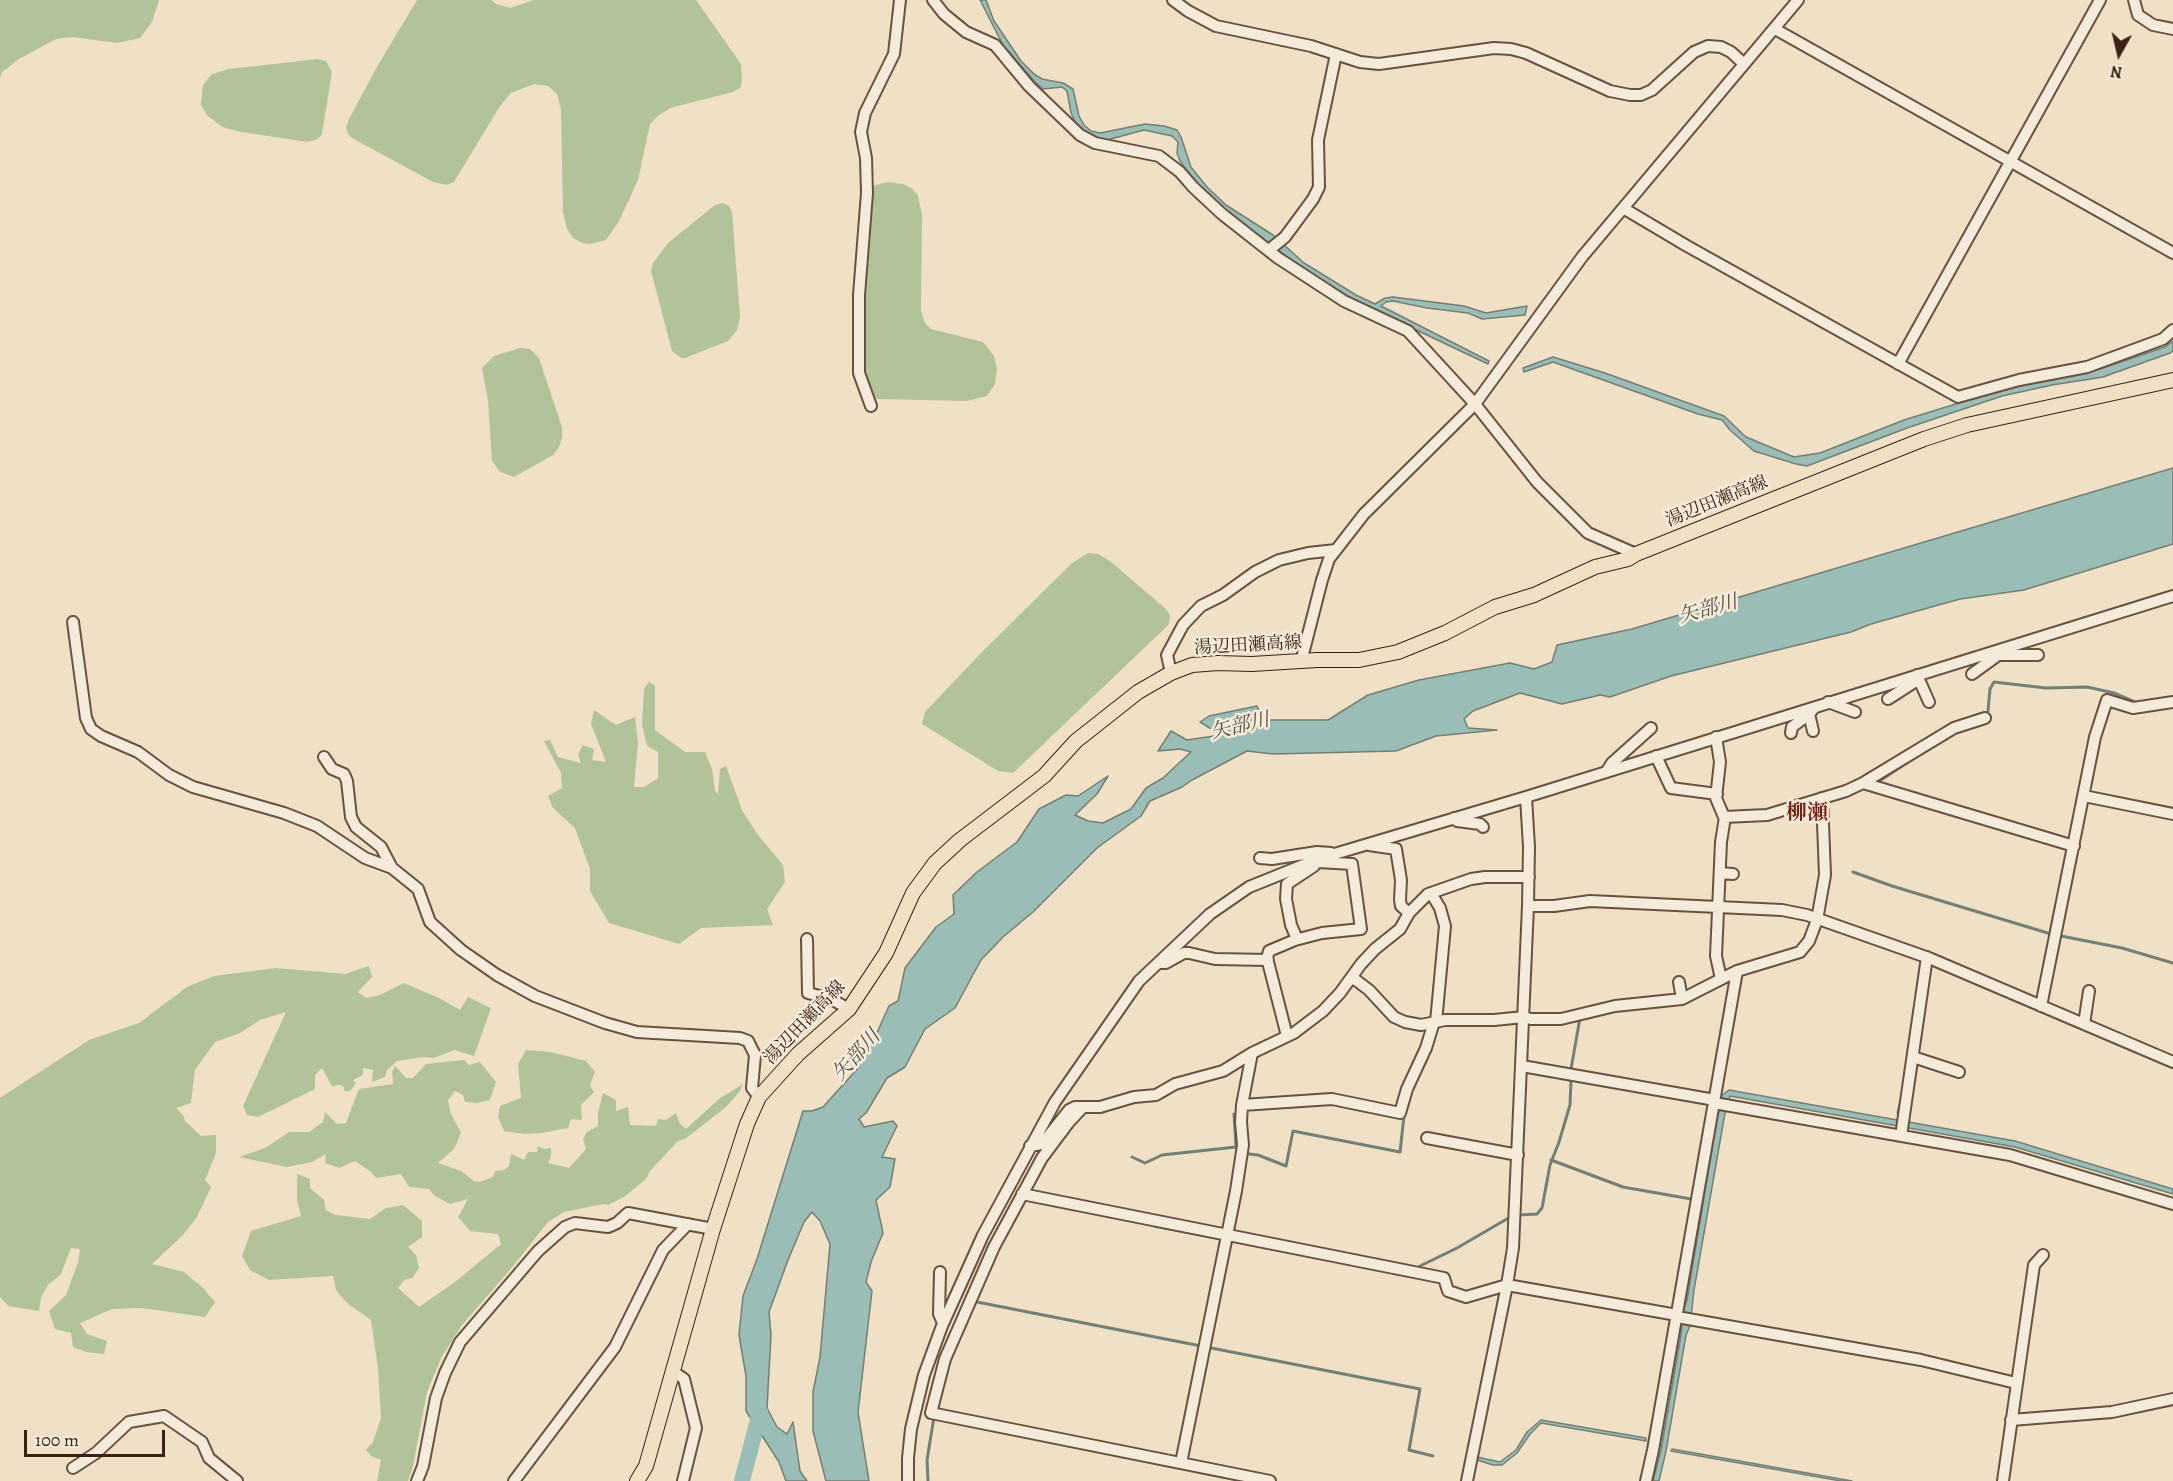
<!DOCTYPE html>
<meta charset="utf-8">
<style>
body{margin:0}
#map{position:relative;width:2173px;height:1481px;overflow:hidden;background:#efe0c6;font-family:Alegreya,serif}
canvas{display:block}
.north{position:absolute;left:2089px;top:24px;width:60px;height:60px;-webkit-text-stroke:4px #f5ebda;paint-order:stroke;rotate:188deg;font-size:16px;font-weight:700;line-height:24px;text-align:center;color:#3b2214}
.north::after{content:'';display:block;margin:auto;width:21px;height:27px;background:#3b2214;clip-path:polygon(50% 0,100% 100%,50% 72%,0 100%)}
.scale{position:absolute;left:24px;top:1430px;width:141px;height:27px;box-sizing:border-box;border:3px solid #3b2214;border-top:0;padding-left:8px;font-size:18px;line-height:21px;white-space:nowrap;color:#3b2214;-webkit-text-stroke:4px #f5ebda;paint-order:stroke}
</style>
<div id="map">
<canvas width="2173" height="1481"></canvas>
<div class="north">N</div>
<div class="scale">100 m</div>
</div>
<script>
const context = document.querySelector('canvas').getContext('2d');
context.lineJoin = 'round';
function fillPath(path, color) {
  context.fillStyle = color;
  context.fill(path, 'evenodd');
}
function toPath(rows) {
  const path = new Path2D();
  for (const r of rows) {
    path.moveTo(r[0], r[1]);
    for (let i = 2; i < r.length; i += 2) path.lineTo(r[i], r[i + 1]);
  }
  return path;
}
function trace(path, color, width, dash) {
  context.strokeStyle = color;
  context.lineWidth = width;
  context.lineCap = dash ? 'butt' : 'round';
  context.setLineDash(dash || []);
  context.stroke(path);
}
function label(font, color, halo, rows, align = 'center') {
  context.font = font + ' Alegreya,"Noto Serif JP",serif';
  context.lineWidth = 5;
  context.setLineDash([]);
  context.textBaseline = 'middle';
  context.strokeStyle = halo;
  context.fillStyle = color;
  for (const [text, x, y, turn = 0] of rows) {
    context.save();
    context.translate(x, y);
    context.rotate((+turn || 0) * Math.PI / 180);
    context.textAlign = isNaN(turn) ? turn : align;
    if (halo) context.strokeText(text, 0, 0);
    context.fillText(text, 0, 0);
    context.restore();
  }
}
const green = toPath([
 [0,0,159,0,152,22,140,38,117,43,73,37,56,39,19,59,2,72,0,78],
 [417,0,491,0,496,4,510,8,534,0,696,0,741,64,742,82,740,88,733,92,670,108,658,116,650,124,638,180,619,221,606,240,590,244,583,243,573,238,567,229,563,212,561,110,557,94,548,86,534,84,511,93,500,106,454,182,447,185,433,182,352,138,348,134,346,127,349,119,378,65],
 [318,59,326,61,332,72,322,134,318,139,308,142,241,132,222,127,207,115,201,105,203,85,212,74,229,69],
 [888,182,903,184,911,188,918,195,922,215,921,311,925,323,931,329,983,342,994,356,997,369,995,384,987,396,967,401,877,399,869,395,857,384,869,190,876,185],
 [723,203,729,206,732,212,740,317,737,330,728,341,685,358,681,358,672,351,651,271,653,263,668,243,715,205],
 [520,348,530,349,539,358,562,427,562,438,559,447,553,455,514,477,500,472,492,461,488,400,482,368,494,356],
 [1088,553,1098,554,1110,561,1167,610,1170,616,1169,624,1160,633,1013,773,998,771,922,724,925,712,981,653,1072,563],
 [649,682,655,686,655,730,685,752,705,752,712,769,715,791,718,794,720,769,726,766,742,810,758,835,783,865,785,882,767,909,773,925,701,928,679,944,609,923,590,891,590,869,575,828,553,808,548,796,562,788,561,773,544,741,550,740,558,757,581,763,578,754,583,745,594,749,592,760,606,762,591,724,594,710,616,725,635,717,638,743,634,787,644,787,658,778,658,752,647,746,642,724,644,689],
 [369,966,372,977,358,992,366,998,380,995,404,983,439,998,460,1010,468,997,491,1008,474,1056,455,1050,433,1058,423,1057,397,1061,387,1070,385,1077,372,1082,373,1070,363,1068,363,1075,353,1080,356,1083,350,1091,344,1091,344,1087,340,1085,332,1086,322,1068,315,1075,315,1089,258,1117,247,1115,243,1106,286,1012,260,1020,240,1033,215,1042,195,1070,191,1103,176,1108,183,1115,185,1121,201,1136,216,1135,216,1153,205,1180,211,1187,197,1217,183,1235,152,1264,184,1272,202,1287,215,1302,205,1317,142,1308,112,1309,80,1323,87,1334,107,1341,104,1354,86,1352,73,1347,71,1333,55,1329,49,1311,66,1295,78,1262,80,1249,71,1248,61,1274,48,1285,41,1297,39,1311,8,1306,0,1297,0,1098,89,1040,139,1023,187,987,214,976,276,968,345,974],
 [526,1050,550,1052,586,1061,595,1072,590,1085,594,1092,581,1105,582,1120,571,1119,568,1128,542,1133,525,1134,504,1131,498,1117,500,1106,521,1098,518,1064],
 [464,1060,469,1065,480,1062,496,1082,490,1100,477,1103,465,1102,463,1095,455,1091,448,1100,451,1114,461,1133,454,1149,438,1163,461,1171,474,1181,480,1182,493,1177,495,1171,504,1170,509,1166,511,1154,524,1160,528,1152,537,1152,538,1146,544,1149,551,1148,551,1156,548,1163,569,1168,586,1149,583,1139,587,1132,598,1126,598,1113,603,1093,616,1100,616,1111,628,1107,630,1125,656,1126,658,1119,666,1120,676,1113,680,1124,686,1129,719,1099,743,1084,740,1091,726,1107,685,1139,678,1141,650,1171,646,1179,624,1197,608,1205,603,1204,564,1212,548,1222,510,1270,462,1325,441,1358,427,1392,413,1466,408,1481,377,1481,381,1460,371,1456,366,1450,373,1442,381,1418,378,1368,371,1320,347,1303,336,1290,333,1276,269,1280,250,1270,242,1256,251,1231,301,1216,297,1200,297,1174,310,1179,310,1188,324,1200,326,1210,335,1215,370,1219,386,1208,403,1205,422,1221,422,1237,408,1247,416,1255,419,1268,412,1278,404,1280,398,1288,419,1307,455,1282,501,1244,498,1234,470,1231,458,1217,468,1199,450,1204,435,1196,429,1189,409,1187,401,1174,376,1178,371,1172,355,1161,339,1168,325,1163,326,1154,312,1162,287,1167,239,1157,265,1148,289,1132,309,1132,323,1122,325,1112,337,1124,346,1123,359,1089,393,1084,392,1072,395,1066,406,1078,413,1078,426,1064]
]);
const water = toPath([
 [980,0,986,0,994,21,1021,61,1034,74,1042,79,1063,83,1073,89,1079,116,1084,125,1091,131,1100,133,1145,124,1164,126,1177,130,1181,137,1191,167,1207,187,1226,205,1273,235,1304,263,1356,295,1375,304,1385,298,1393,297,1464,306,1486,313,1527,306,1525,315,1482,319,1468,313,1427,308,1393,301,1386,302,1381,306,1489,361,1488,364,1351,299,1303,269,1223,208,1195,181,1180,161,1177,153,1178,142,1172,136,1144,130,1107,140,1098,139,1090,137,1077,126,1071,113,1067,91,1062,87,1043,89,1035,82,1003,45,980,0],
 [2173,341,2173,351,2170,353,2103,377,2052,385,2002,396,1907,428,1807,466,1796,464,1754,451,1730,430,1722,420,1698,414,1553,362,1524,372,1523,368,1553,357,1605,373,1724,416,1746,437,1794,457,1820,453,1904,420,2001,390,2100,369,2165,347,2173,341],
 [2173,468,2173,544,2024,590,1960,599,1871,624,1851,632,1671,676,1610,697,1600,695,1562,704,1520,693,1473,711,1464,719,1468,728,1497,730,1436,736,1396,751,1273,754,1247,751,1192,780,1182,787,1150,801,1141,816,1097,848,1033,912,1003,937,981,960,955,1008,925,1029,905,1067,887,1078,866,1113,859,1119,864,1127,893,1121,897,1126,882,1157,895,1159,890,1187,876,1200,883,1233,871,1262,866,1282,872,1291,858,1412,869,1481,826,1481,813,1431,813,1392,820,1357,830,1244,820,1221,812,1212,804,1222,788,1260,769,1312,771,1335,767,1408,777,1427,787,1434,793,1422,800,1471,807,1481,786,1481,779,1462,746,1411,746,1376,739,1335,743,1296,757,1259,803,1111,812,1111,823,1107,859,1067,859,1054,870,1048,889,1006,898,1001,905,968,936,927,954,914,953,895,977,872,1017,842,1039,809,1066,795,1078,796,1108,776,1097,794,1075,815,1088,821,1103,823,1131,809,1146,788,1163,778,1191,752,1180,749,1158,751,1171,731,1187,740,1221,735,1200,722,1209,716,1257,706,1263,720,1328,720,1368,695,1419,680,1510,663,1534,669,1552,662,1557,645,1632,629,2173,468],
 [1729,1090,2015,1141,2173,1189,2173,1194,2015,1147,1730,1096,1725,1113,1694,1290,1690,1326,1686,1335,1666,1451,1659,1481,1653,1481,1661,1450,1681,1335,1683,1311,1687,1300,1720,1101,1722,1095,1729,1090],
 [1541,1420,1646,1438,1646,1441,1541,1423,1530,1434,1517,1453,1502,1465,1493,1465,1477,1460,1477,1457,1500,1462,1516,1450,1527,1432,1541,1420],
 [1672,1449,1852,1481,1841,1481,1671,1451,1672,1449]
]);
const stream = toPath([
 [1986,716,1988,711,1990,689,1994,682,2046,688,2087,687,2114,693,2137,703],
 [1881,780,1917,756],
 [1853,872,1892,886,2051,934,2122,948,2173,963],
 [1571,1069,1580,1018],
 [1898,1113,1900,1104],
 [1249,1154,1258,1155,1286,1166,1293,1131,1400,1152,1404,1116],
 [1132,1157,1145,1163,1162,1155,1236,1147,1234,1114],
 [1551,1160,1623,1187,1691,1199],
 [1518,1215,1537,1214,1542,1208,1550,1165,1559,1142,1570,1105,1571,1080,1573,1080],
 [1154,1226,1324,1259],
 [1418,1269,1418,1267,1457,1248,1512,1216],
 [977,1302,1420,1389,1409,1450,1433,1456],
 [928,1481,927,1460,934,1417]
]);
const river = toPath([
 [742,1481,760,1412]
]);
const minor = toPath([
 [933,0,944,14,966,32,995,45,1029,86,1080,135,1095,143,1159,156,1180,172,1193,187,1222,214,1278,258,1344,301,1408,331,1475,404,1537,482,1588,533,1636,554],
 [1173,0,1188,11,1216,26,1311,46,1360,62,1379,64,1494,48,1511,49,1526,53,1610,91,1630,95,1641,95,1652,90,1694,52,1708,46,1721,47,1731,52,1744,64],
 [2134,0,2138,15,2153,25,2173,29],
 [1775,29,2173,253],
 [1623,208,1687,246,1958,397,2019,380,2087,367,2163,339,2173,330],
 [1269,250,1285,237,1313,199,1319,187,1318,140,1336,54],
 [1898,364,2100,0],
 [871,406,859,373,859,295,867,193,866,158,861,132,865,113,894,54,900,0],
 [73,622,86,718,91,729,101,736,138,752,169,775,193,787,284,813,317,826,365,858,392,868,418,889,430,922,461,950,497,975,535,996,605,1023,637,1032,740,1038,748,1041,755,1055,752,1088,759,1097],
 [1994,655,2038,655],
 [1301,662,1322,580,1329,559,1364,514,1475,404,1582,257,1798,0],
 [1171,673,1167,655,1183,625,1201,606,1223,595,1255,572,1279,560,1308,553,1336,550],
 [1972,674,2001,653],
 [1917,675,1929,702],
 [1888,699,1919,679],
 [1828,702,1855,712],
 [1809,714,1813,731],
 [1791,733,1792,727,1809,714,1814,708],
 [1716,737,1720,762,1716,798,1724,817,1767,815,1846,791,1863,783,1954,728,1985,718],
 [1656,756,1671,788,1717,794],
 [324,757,332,769,344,774,347,781,351,817,356,827,381,847,392,868],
 [1607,771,1612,763,1651,728],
 [1863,783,2074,846],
 [2084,796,2173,814],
 [1454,818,1457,821,1480,824,1483,827],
 [1369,845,1396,849,1401,880,1400,900,1401,906,1409,913],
 [1260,858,1272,859,1317,852,1331,853],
 [1720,873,1733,874],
 [1431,893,1440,908,1445,926,1436,1022],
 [1528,906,1554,906,1590,901,1782,910,1807,915,1929,958,2173,1062],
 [807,939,808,993,831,999,849,1009],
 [1297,939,1291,925,1286,899,1287,884,1314,866],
 [1161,963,1166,963,1184,953,1189,953,1215,959,1268,960],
 [1353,978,1369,990,1394,1017,1405,1022,1421,1025,1445,1020,1494,1020,1524,1017,1531,1019,1561,1019,1615,1006,1682,999,1737,971,1800,952,1809,941,1817,920,1825,875,1822,798],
 [1721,979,1716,956,1721,842,1725,817],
 [1679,982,1682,999],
 [2041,1006,2095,737,2107,700,2133,708,2173,702],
 [2084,1024,2089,991],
 [1287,1036,1267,958,1269,951,1295,940,1322,933,1361,929,1352,864,1319,862],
 [1913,1057,1959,1072],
 [1522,1066,1715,1100],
 [1714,1103,2010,1155,2173,1204],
 [1242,1105,1332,1099,1400,1113,1407,1089,1426,1048,1434,1022],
 [1083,1107,1069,1122,1042,1158,994,1247,945,1359,931,1413,1270,1481],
 [1901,1136,1927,957],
 [1427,1138,1518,1155],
 [1030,1146,1042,1144,1069,1110,1075,1107,1100,1107,1134,1097,1156,1095,1175,1084,1223,1071,1252,1053,1294,1033,1323,1011,1340,993,1361,964,1375,949,1400,929,1409,913,1428,894,1471,879,1485,877,1529,877],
 [1022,1194,1444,1278,1448,1291,1466,1297,1507,1285,1677,1315],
 [940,1272,939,1314,943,1323],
 [1677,1317,1921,1360,2016,1383],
 [674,1372,684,1379,696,1428,683,1481],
 [2011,1420,2112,1412,2173,1399],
 [1181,1463,1236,1191,1243,1145,1241,1122,1242,1105,1252,1053],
 [73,1468,96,1453,129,1422,164,1416,202,1442,209,1458,237,1481],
 [417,1481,423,1466,436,1398,445,1373,460,1342,538,1251,565,1227,575,1223,608,1227,617,1223,628,1213,713,1229],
 [514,1481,615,1347,663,1250,688,1224],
 [908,1481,908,1458,911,1429,924,1375,942,1326,983,1235,1055,1102,1139,981,1210,914,1249,887,1321,858,1526,797,2173,596],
 [1467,1481,1507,1285,1513,1248,1528,906,1529,847,1526,797],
 [1646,1481,1653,1450,1737,971],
 [2003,1481,2034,1265,2043,1255]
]);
const major = toPath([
 [637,1481,646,1466,713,1229,747,1124,759,1097,798,1054,849,1009,886,953,913,893,935,863,960,840,1044,776,1076,741,1138,692,1171,673,1192,665,1218,663,1252,664,1317,660,1359,660,1398,652,1445,633,1495,607,1534,595,1595,567,1628,559,1636,554,1924,439,1967,425,2173,380]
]);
const streetNames = [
 ["湯辺田瀬高線",1717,502,-22],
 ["湯辺田瀬高線",1248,646,-3],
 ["湯辺田瀬高線",805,1023,-46]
];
const waterNames = [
 ["矢部川",1708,610,-15],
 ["矢部川",1240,727,-13],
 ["矢部川",857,1056,-48]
];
const quarterNames = [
 ["柳瀬",1807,814]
];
fillPath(green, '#b2c39a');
fillPath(water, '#9abdb5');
trace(water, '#747f75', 1.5);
trace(stream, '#747f75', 3);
trace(river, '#9abdb5', 16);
trace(minor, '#685240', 14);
trace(major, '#3b2214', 16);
trace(minor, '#f5ebda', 10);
trace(major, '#efe0c6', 14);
label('18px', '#3b2214', '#f5ebda', streetNames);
label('italic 20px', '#585044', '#f5ebda', waterNames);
label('bold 21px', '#7a1f14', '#f5ebda', quarterNames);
</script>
